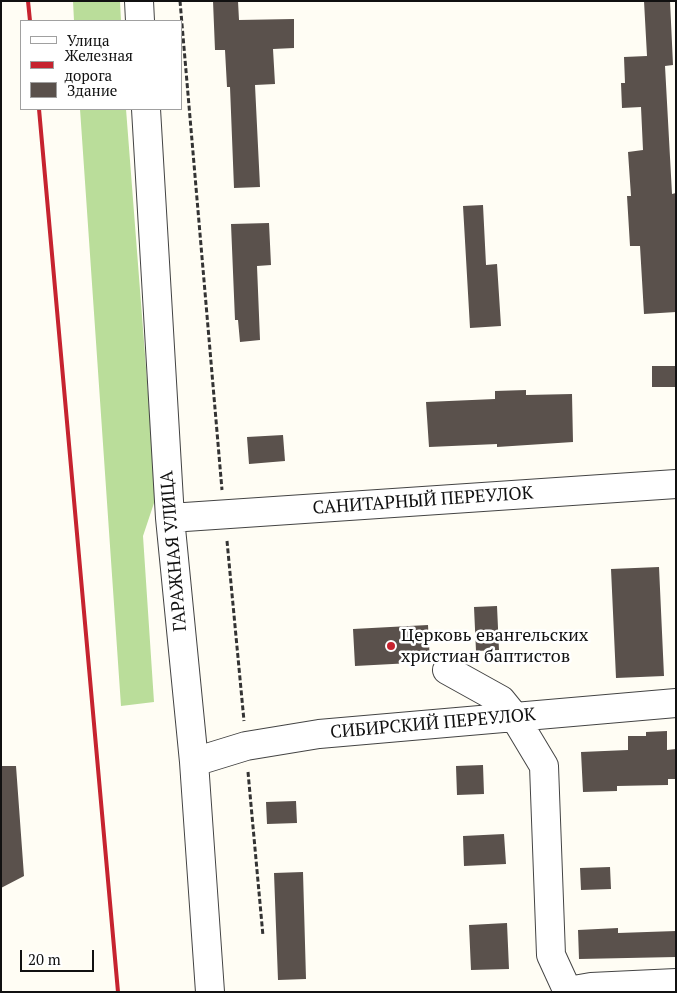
<!DOCTYPE html>
<meta charset="utf-8">
<style>
body{margin:0}
#map{position:relative;width:677px;height:993px;overflow:hidden;background:#fffdf4;font-family:"PT Serif",serif}
canvas{display:block}
.frame{position:absolute;inset:0;border:2px solid #111;pointer-events:none}
.legend{position:absolute;left:20px;top:20px;width:162px;height:90px;box-sizing:border-box;background:#fff;border:1px solid #a0a0a0;margin:0;padding:6px 9px;list-style:none;font-size:15px;color:#111}
.legend li{display:flex;align-items:center;gap:10px;height:25px}
.legend b{width:25px;border:1px solid #a0a0a0}
.scale{position:absolute;left:20px;top:950px;width:74px;height:22px;box-sizing:border-box;border:2px solid #111;border-top:0;padding-left:6px;font-size:15px;line-height:18px;white-space:nowrap;color:#111;-webkit-text-stroke:4px #fff;paint-order:stroke}
</style>
<div id="map">
<canvas width="677" height="993"></canvas>
<div class="frame"></div>
<ul class="legend">
<li><b style="height:6px;background:#fff"></b>Улица</li>
<li><b style="height:6px;background:#c6232f"></b>Железная дорога</li>
<li><b style="height:14px;background:#5a514c"></b>Здание</li>
</ul>
<div class="scale">20 m</div>
</div>
<script>
const context = document.querySelector('canvas').getContext('2d');
context.lineJoin = 'round';
function fillPath(path, color) {
  context.fillStyle = color;
  context.fill(path, 'evenodd');
}
function toPath(rows) {
  const path = new Path2D();
  for (const r of rows) {
    path.moveTo(r[0], r[1]);
    for (let i = 2; i < r.length; i += 2) path.lineTo(r[i], r[i + 1]);
  }
  return path;
}
function trace(path, color, width, dash) {
  context.strokeStyle = color;
  context.lineWidth = width;
  context.lineCap = dash ? 'butt' : 'round';
  context.setLineDash(dash || []);
  context.stroke(path);
}
function label(font, color, halo, rows, align = 'center') {
  context.font = font + ' "PT Serif",serif';
  context.lineWidth = 5;
  context.setLineDash([]);
  context.textBaseline = 'middle';
  context.strokeStyle = halo;
  context.fillStyle = color;
  for (const [text, x, y, turn = 0] of rows) {
    context.save();
    context.translate(x, y);
    context.rotate((+turn || 0) * Math.PI / 180);
    context.textAlign = isNaN(turn) ? turn : align;
    if (halo) context.strokeText(text, 0, 0);
    context.fillText(text, 0, 0);
    context.restore();
  }
}
const forest = toPath([
 [73,1,120,1,121,21,74,21],
 [80,109,126,109,156,497,143,536,154,702,121,706]
]);
const building = toPath([
 [213,1,238,1,239,20,294,19,294,48,273,49,275,84,255,85,260,187,234,188,230,87,227,87,225,50,215,50],
 [644,1,670,1,673,65,665,66,672,194,676,193,676,312,644,314,640,246,630,246,627,196,631,196,628,152,643,150,641,107,622,108,621,83,625,83,624,57,647,56],
 [483,205,486,265,497,264,501,326,470,328,463,206],
 [269,223,271,265,257,266,260,340,240,342,238,320,235,320,231,224],
 [652,366,676,366,676,387,652,387],
 [526,390,526,395,572,394,573,442,497,447,497,444,429,447,426,402,495,399,495,391],
 [283,435,285,461,249,464,247,437],
 [659,567,664,676,616,678,611,569],
 [497,606,499,650,476,651,474,607],
 [428,625,430,662,355,666,353,629],
 [667,731,667,750,676,749,676,779,668,779,668,785,617,786,617,791,583,792,581,752,628,750,628,736,646,736,646,732],
 [483,765,484,794,457,795,456,766],
 [1,766,16,766,24,876,1,888],
 [296,801,297,823,267,824,266,802],
 [504,834,506,864,464,866,463,836],
 [610,867,611,889,581,890,580,868],
 [303,872,306,979,278,980,274,873],
 [507,923,509,969,471,970,469,925],
 [618,928,618,933,676,931,676,957,579,959,578,930]
]);
const path = toPath([
 [180,1,222,490],
 [227,541,244,721],
 [248,772,263,936]
]);
const minor = toPath([
 [139,1,140,21],
 [146,109,170,518,194,762,210,992],
 [170,518,676,484],
 [447,670,501,700,514,716,544,766,551,955,568,992],
 [194,762,246,746,319,734,676,703],
 [568,991,591,987,676,983]
]);
const rail = toPath([
 [28,1,30,21],
 [39,109,118,992]
]);
const markers = [
 [391,646,5,"#c6232f"]
];
const streetNames = [
 ["САНИТАРНЫЙ ПЕРЕУЛОК",423,501,-4],
 ["ГАРАЖНАЯ УЛИЦА",174,551,-95],
 ["СИБИРСКИЙ ПЕРЕУЛОК",433,724,-5]
];
const poiNames = [
 ["Церковь евангельских",401,636],
 ["христиан баптистов",401,657]
];
fillPath(forest, '#badd9a');
fillPath(building, '#5a514c');
trace(minor, '#444', 30);
trace(path, '#333', 3, [5, 2.5]);
trace(minor, '#fff', 28);
trace(rail, '#c6232f', 4);
for (const [x, y, r, color] of markers) {
  const dot = new Path2D();
  dot.arc(x, y, r, 0, 2 * Math.PI);
  context.fillStyle = color;
  context.fill(dot);
  trace(dot, '#fff', 2);
}
label('18px', '#111', '#fff', streetNames);
label('18px', '#111', '#fff', poiNames, 'left');
</script>
